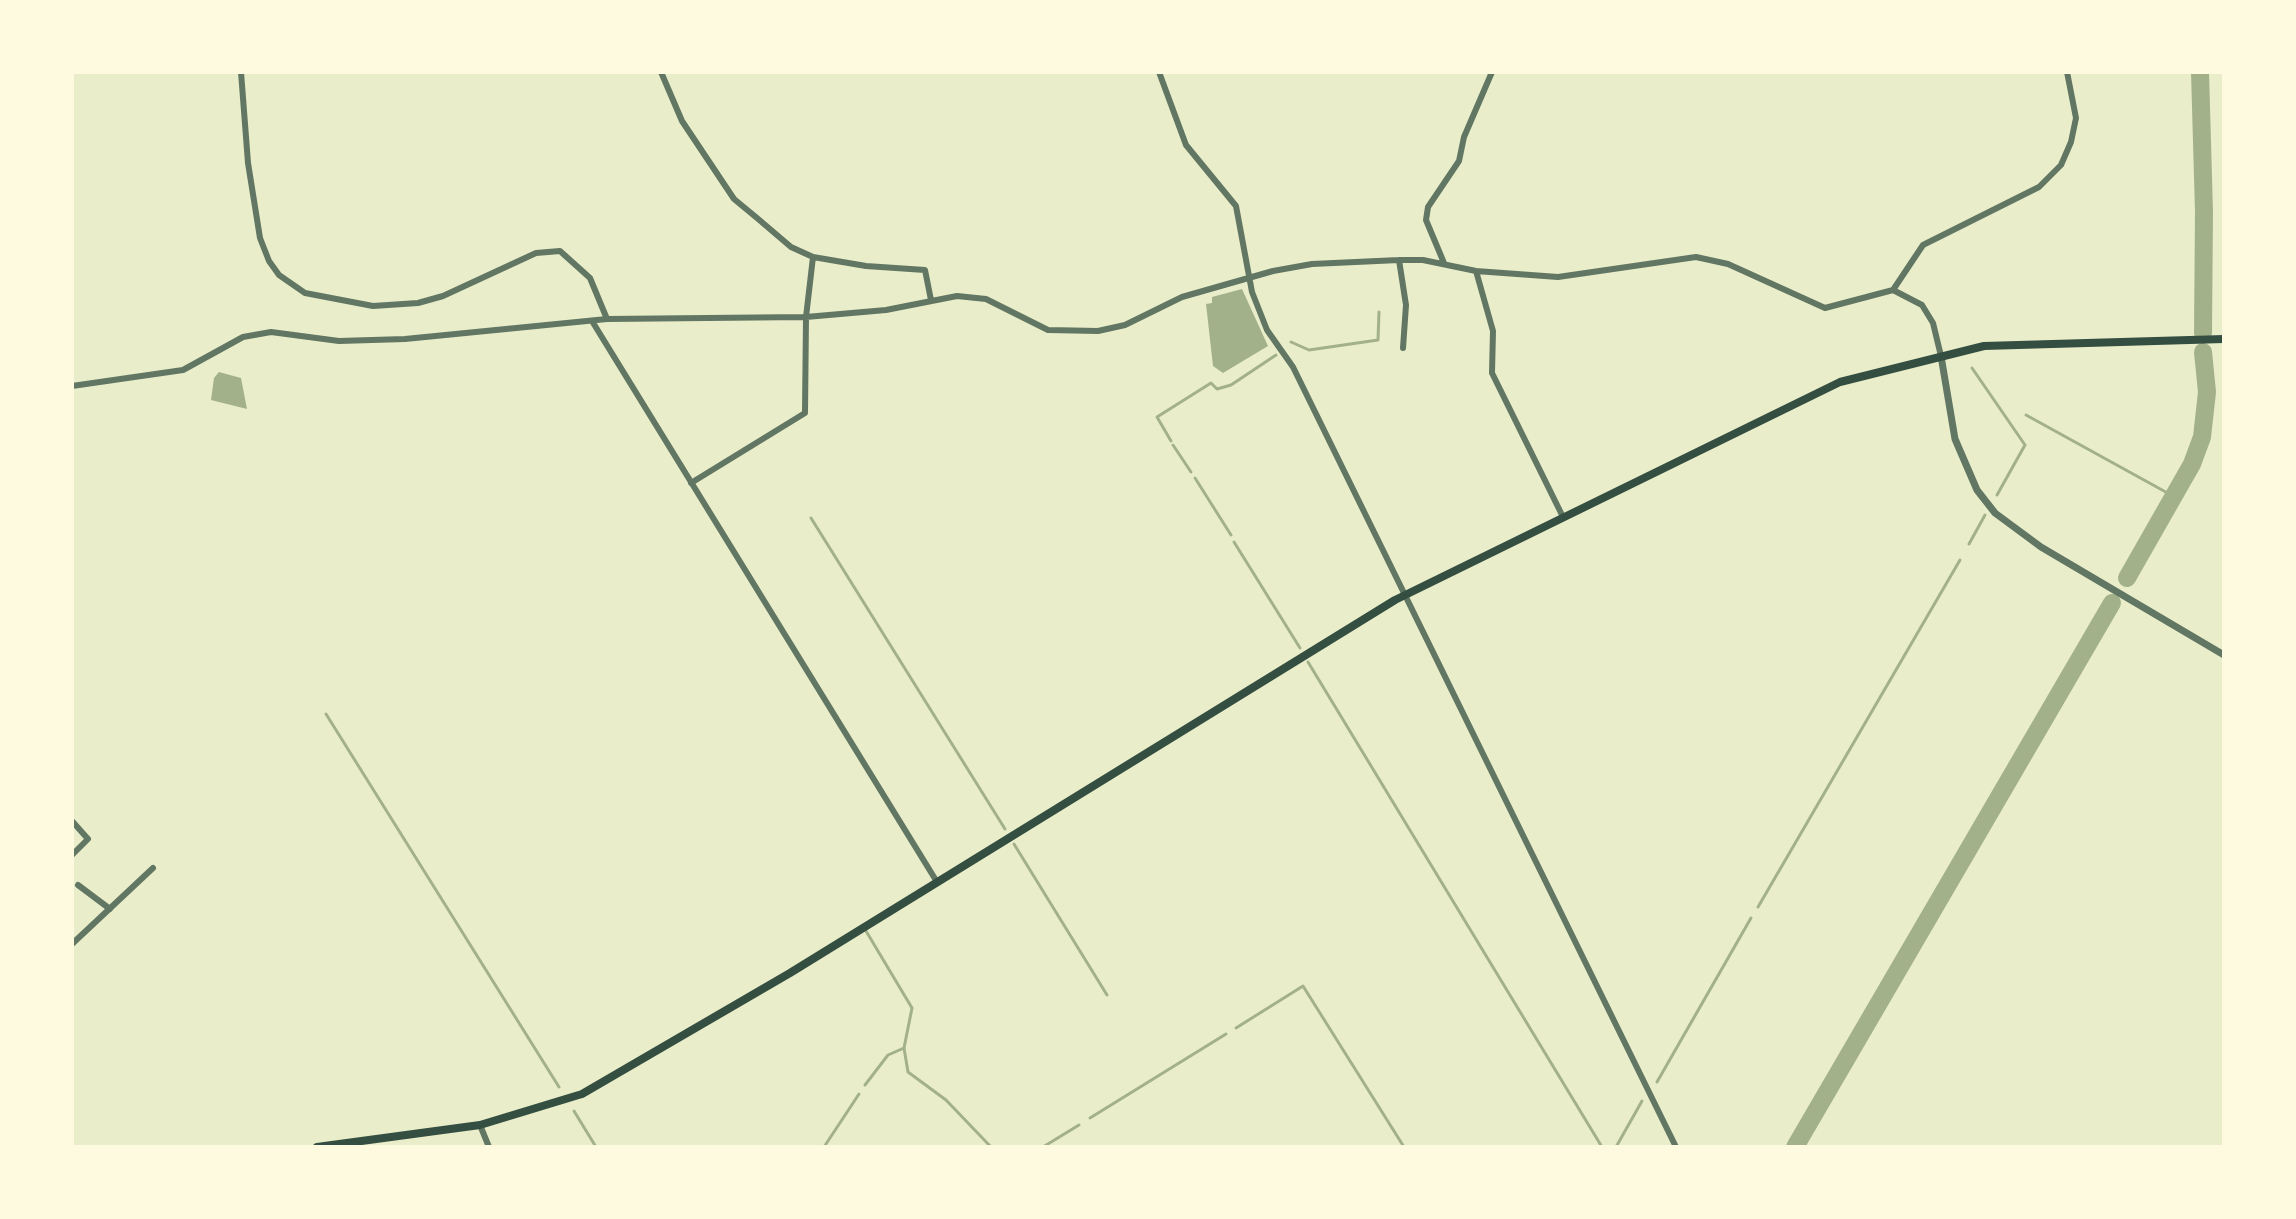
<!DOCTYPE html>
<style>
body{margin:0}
#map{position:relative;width:2296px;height:1219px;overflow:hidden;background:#e9edc9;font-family:Signika,sans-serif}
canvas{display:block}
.frame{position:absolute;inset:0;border:74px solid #fefae0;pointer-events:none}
</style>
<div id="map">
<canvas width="2296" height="1219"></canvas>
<div class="frame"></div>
</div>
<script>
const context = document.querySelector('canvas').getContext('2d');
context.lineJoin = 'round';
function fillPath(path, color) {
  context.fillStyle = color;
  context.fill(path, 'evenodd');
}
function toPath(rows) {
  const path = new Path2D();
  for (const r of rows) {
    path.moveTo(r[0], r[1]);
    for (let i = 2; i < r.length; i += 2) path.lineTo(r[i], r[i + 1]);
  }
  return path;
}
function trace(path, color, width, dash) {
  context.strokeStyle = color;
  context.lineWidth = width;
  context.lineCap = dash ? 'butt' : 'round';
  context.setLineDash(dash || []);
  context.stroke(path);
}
const water = toPath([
 [1242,289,1268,346,1223,373,1213,366,1206,304,1212,303,1212,297],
 [219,372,241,378,247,409,211,400,214,378]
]);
const stream = toPath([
 [1291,342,1309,350,1378,340,1379,312],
 [1972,368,2025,445,1997,495],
 [2026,415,2173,496],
 [1171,441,1157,417,1211,383,1217,389,1231,385,1276,355],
 [1173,445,1191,472],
 [1195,478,1231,535],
 [811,518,1005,829],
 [1234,542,1300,648],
 [1969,544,1985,515],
 [1308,662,1602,1147],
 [326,714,559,1087],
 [1014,844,1107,995],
 [1758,907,1960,560],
 [866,931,912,1008,904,1048],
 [1236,1028,1303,986,1404,1147],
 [1657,1082,1751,918],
 [865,1085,888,1055,904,1048,908,1072,946,1100,991,1147],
 [574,1111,596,1147],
 [1090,1118,1226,1034],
 [824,1147,859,1094],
 [1043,1147,1079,1125],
 [1616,1147,1642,1101]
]);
const river = toPath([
 [2200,72,2204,212,2203,333],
 [2127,578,2192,464,2202,437,2207,392,2203,352],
 [1795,1147,2112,603]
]);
const minor = toPath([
 [241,72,248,163,260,238,269,261,279,275,305,293,373,306,418,303,443,296,536,253,560,251,590,278,607,319],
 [661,72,682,121,734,199,757,218,791,247,813,257,866,266,925,270,931,300],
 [1159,72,1186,145,1236,206,1252,292,1267,330,1293,367,1676,1147],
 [1399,260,1406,305,1403,348],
 [1444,263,1426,220,1428,207,1459,161,1464,137,1492,72],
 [1476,271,1493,331,1492,373,1563,517],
 [1893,290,1923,245,2039,187,2061,165,2071,142,2076,118,2067,72],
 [592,321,937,882],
 [72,386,183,370,243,337,271,332,339,341,405,339,607,319,806,317,886,310,957,296,986,299,1048,330,1098,331,1125,325,1182,297,1273,271,1312,264,1399,260,1423,260,1476,271,1558,277,1696,257,1728,264,1825,308,1893,290,1922,305,1933,323,1941,356],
 [691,483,805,413,806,317,813,257],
 [72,821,88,839,72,855],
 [78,885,110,909],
 [72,944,153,868],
 [480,1125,489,1147]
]);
const tertiary = toPath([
 [1941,356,1955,439,1977,490,1995,513,2041,547,2224,655]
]);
const secondary = toPath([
 [317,1147,480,1125,582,1094,790,973,1395,600,1840,382,1984,346,2224,339]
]);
fillPath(water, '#a3b18a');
trace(stream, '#a3b18a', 3);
trace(river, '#a3b18a', 18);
trace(minor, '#617663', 6);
trace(tertiary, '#617663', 7);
trace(secondary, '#344e41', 8);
</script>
